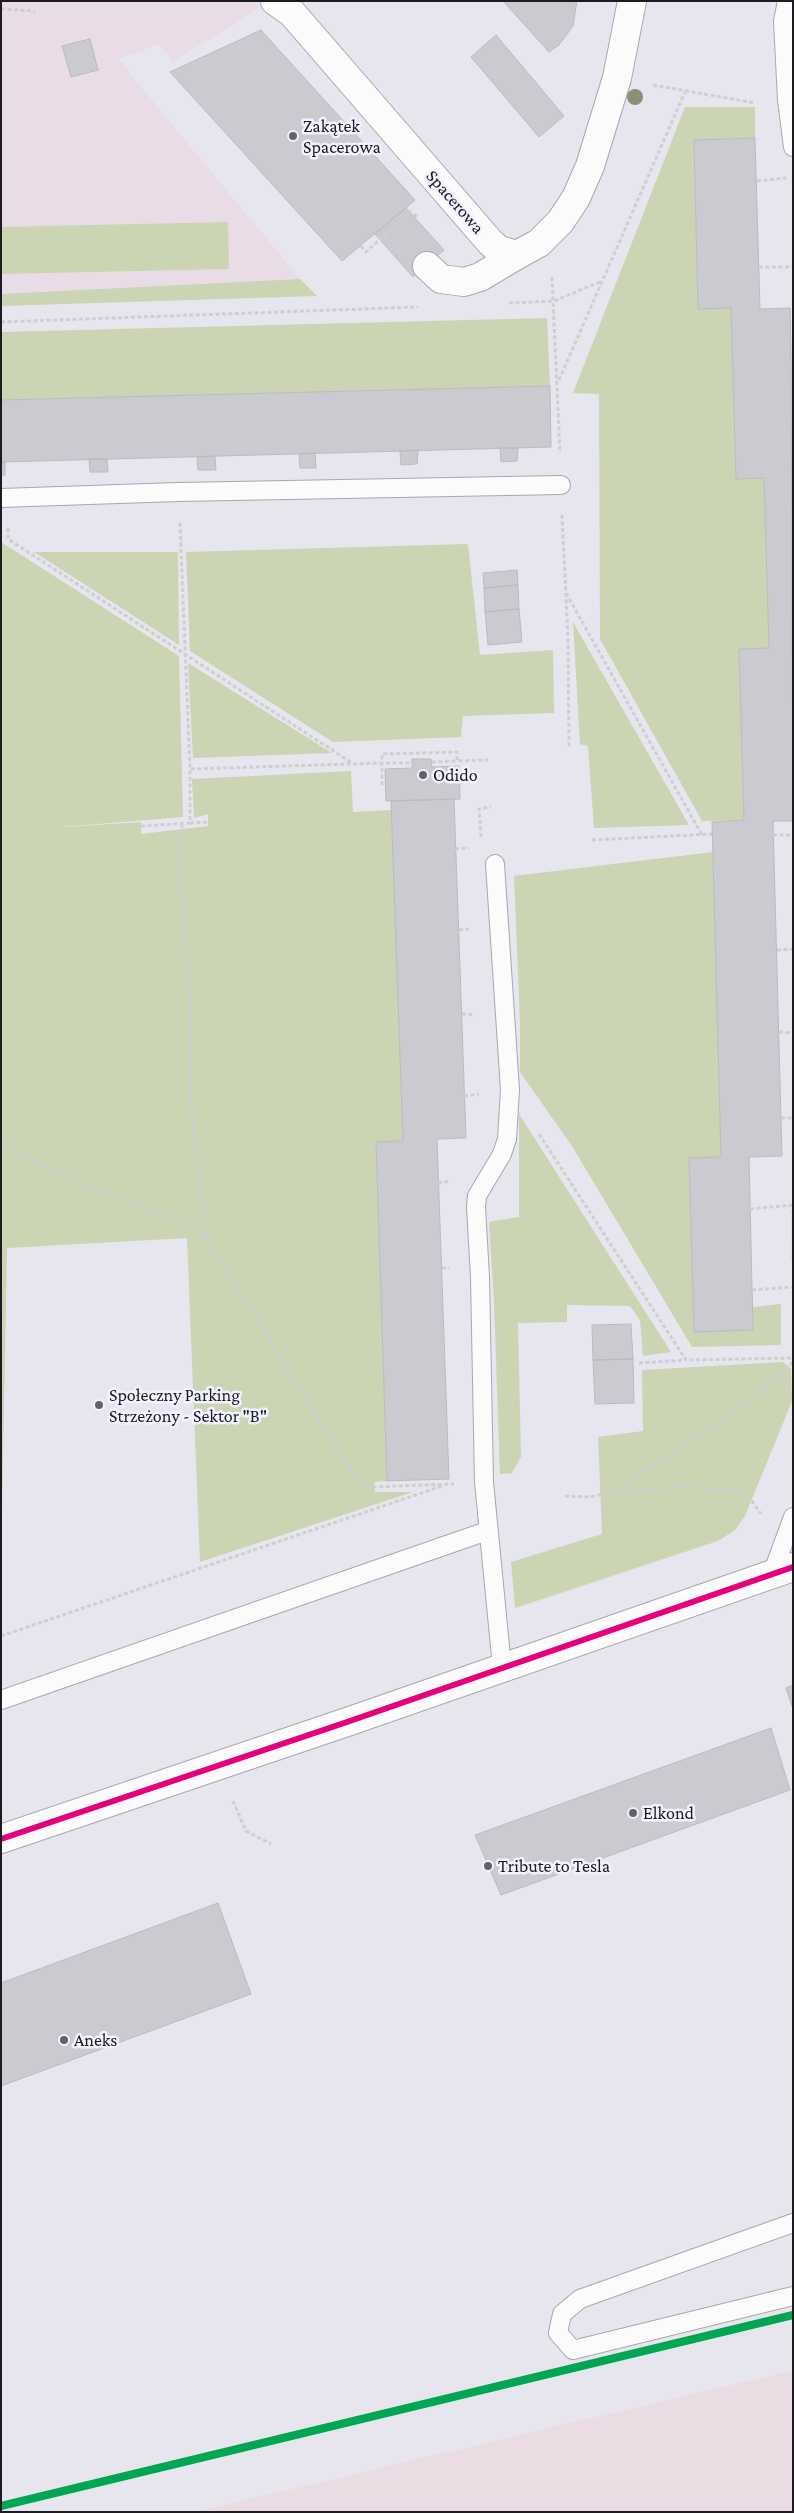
<!DOCTYPE html>
<meta charset="utf-8">
<style>
body{margin:0}
#map{position:relative;width:794px;height:2513px;overflow:hidden;background:#e7e6ee;font-family:"Crimson Pro",serif}
canvas{display:block}
.frame{position:absolute;inset:0;border:2px solid #1b1b20;pointer-events:none}
</style>
<div id="map">
<canvas width="794" height="2513"></canvas>
<div class="frame"></div>
</div>
<script>
const context = document.querySelector('canvas').getContext('2d');
context.lineJoin = 'round';
function fillPath(path, color) {
  context.fillStyle = color;
  context.fill(path, 'evenodd');
}
function toPath(rows) {
  const path = new Path2D();
  for (const r of rows) {
    path.moveTo(r[0], r[1]);
    for (let i = 2; i < r.length; i += 2) path.lineTo(r[i], r[i + 1]);
  }
  return path;
}
function trace(path, color, width, dash) {
  context.strokeStyle = color;
  context.lineWidth = width;
  context.lineCap = dash ? 'butt' : 'round';
  context.setLineDash(dash || []);
  context.stroke(path);
}
function label(font, color, halo, rows, align = 'center') {
  context.font = font + ' "Crimson Pro",serif';
  context.lineWidth = 5;
  context.setLineDash([]);
  context.textBaseline = 'middle';
  context.strokeStyle = halo;
  context.fillStyle = color;
  for (const [text, x, y, turn = 0] of rows) {
    context.save();
    context.translate(x, y);
    context.rotate((+turn || 0) * Math.PI / 180);
    context.textAlign = isNaN(turn) ? turn : align;
    if (halo) context.strokeText(text, 0, 0);
    context.fillText(text, 0, 0);
    context.restore();
  }
}
const industrial = toPath([
 [793,2370,793,2512,194,2512,761,2378]
]);
const education = toPath([
 [1,1,261,1,258,9,173,62,159,44,118,59,300,279,1,294]
]);
const green = toPath([
 [685,107,755,107,755,138,694,140,698,309,731,308,736,478,764,478,769,648,739,649,744,820,702,821,600,639,599,394,573,393],
 [228,222,229,269,1,274,1,227],
 [300,279,317,296,1,306,1,294],
 [547,318,550,386,1,400,1,332],
 [1,542,179,656,183,817,49,828,141,822,141,834,208,826,208,814,194,818,192,779,351,771,353,812,392,810,403,1141,376,1142,387,1481,374,1482,375,1492,413,1492,200,1562,187,1238,7,1248,1,1566],
 [468,544,480,655,553,650,554,713,463,716,461,737,333,742,190,651,186,552],
 [34,552,178,552,179,645],
 [573,622,689,825,594,828,588,746,580,744],
 [188,663,332,753,193,758],
 [713,852,721,1157,689,1158,694,1331,753,1330,753,1307,781,1304,781,1345,692,1347,572,1146,520,1072,520,1022,514,876],
 [519,1114,671,1352,643,1356,640,1320,630,1306,567,1305,567,1322,518,1323,521,1457,512,1473,500,1474,494,1301,489,1222,519,1217],
 [783,1362,791,1369,792,1401,745,1516,735,1530,718,1541,515,1608,511,1562,602,1534,598,1437,643,1431,642,1370]
]);
const building = toPath([
 [503,1,577,1,573,26,559,45,549,52,503,1],
 [261,30,415,200,342,261,170,72,261,30],
 [496,35,564,116,539,137,471,57,496,35],
 [90,39,98,70,71,77,62,46,90,39],
 [755,138,760,309,790,308,791,353,793,821,773,821,782,1156,749,1157,753,1330,694,1332,689,1158,721,1157,712,822,744,820,739,649,769,648,764,478,736,479,731,308,698,309,694,140,755,138],
 [406,208,444,250,413,277,375,234,406,208],
 [550,386,551,447,1,462,1,400,550,386],
 [500,448,518,448,517,461,501,462,500,448],
 [418,450,417,464,401,465,400,451,418,450],
 [315,453,316,468,300,468,299,454,315,453],
 [215,456,216,470,198,470,197,457,215,456],
 [89,459,107,459,108,472,90,472,89,459],
 [1,462,5,462,5,475,1,475,1,462],
 [517,570,518,585,484,588,483,573,517,570],
 [518,585,519,609,485,612,484,588,518,585],
 [519,609,522,642,488,645,485,612,519,609],
 [412,759,431,759,432,767,459,766,460,799,386,801,385,769,412,768,412,759],
 [454,799,466,1138,437,1139,449,1479,387,1481,376,1142,403,1141,391,801,454,799],
 [631,1324,633,1359,593,1360,592,1325,631,1324],
 [633,1359,634,1403,595,1404,593,1360,633,1359],
 [793,1685,793,1709,786,1688,793,1685],
 [771,1728,790,1790,501,1895,475,1835,771,1728],
 [218,1903,251,1994,1,2086,1,1983,218,1903]
]);
const path = toPath([
 [1,9,35,11],
 [653,85,755,103],
 [757,181,786,178],
 [361,246,366,252,410,212,418,217],
 [759,267,793,267],
 [552,277,560,453],
 [509,303,554,301,602,281],
 [1,322,418,307],
 [791,353,793,353],
 [559,380,685,92],
 [562,515,568,639,569,746],
 [180,523,190,769,382,763,382,754,457,752,457,761,488,760],
 [8,528,8,539,352,763],
 [566,593,702,835],
 [432,762,457,761],
 [382,785,382,763,412,763],
 [190,823,209,822],
 [182,824,179,861,191,1015,191,1102,206,1237],
 [141,826,190,823,190,769],
 [773,835,793,835],
 [481,837,479,809,491,807],
 [592,840,712,834],
 [455,849,469,848],
 [459,930,469,929],
 [777,950,793,949],
 [462,1014,475,1015],
 [779,1032,793,1033],
 [464,1096,479,1094],
 [781,1118,793,1118],
 [539,1134,686,1360,793,1358],
 [1,1138,26,1156,90,1187,126,1202,189,1223,206,1237,355,1478,370,1487,454,1484],
 [438,1183,451,1181],
 [750,1209,793,1205],
 [793,1210,793,1259],
 [442,1268,450,1268],
 [752,1290,793,1287],
 [639,1363,686,1360],
 [614,1492,682,1487,745,1491,761,1514],
 [565,1496,590,1497,612,1492,692,1440,759,1393,793,1362],
 [1,1636,442,1486],
 [233,1801,246,1831,271,1844]
]);
const service = toPath([
 [787,1,783,21,787,100,793,147],
 [1,498,178,492,561,485],
 [495,864,510,1090,507,1139,502,1154,477,1196,476,1207,480,1277,484,1482,502,1667],
 [772,1574,793,1517],
 [1,1700,487,1531],
 [793,2223,580,2299,562,2314,558,2333,573,2350,793,2296]
]);
const minor = toPath([
 [275,1,292,13,490,242,499,250,517,255,539,243,560,222,576,198,590,166,617,78,632,1],
 [427,266,441,279,464,282,480,277,517,255]
]);
const secondary = toPath([
 [1,1839,347,1722,793,1567]
]);
const bus1 = toPath([
 [1,1839,347,1722,793,1567]
]);
const rail1 = toPath([
 [1,2506,793,2315]
]);
const trees = [
 [635,97]
];
const markers = [
 [293,136,5,"#626268"],
 [423,775,5,"#626268"],
 [99,1405,5,"#626268"],
 [633,1813,5,"#626268"],
 [488,1866,5,"#626268"],
 [64,2040,5,"#626268"]
];
const poiNames = [
 ["Zakątek",303,126],
 ["Spacerowa",303,147],
 ["Odido",433,775],
 ["Społeczny Parking",109,1395],
 ["Strzeżony - Sektor \"B\"",109,1416],
 ["Elkond",643,1813],
 ["Tribute to Tesla",498,1866],
 ["Aneks",74,2040]
];
const streetNames = [
 ["Spacerowa",455,202,49]
];
fillPath(industrial, '#ebdce3');
fillPath(education, '#e9dce7');
fillPath(green, '#cbd4b3');
fillPath(building, '#cccad1');
trace(building, '#bbbac0', 1);
trace(service, '#a8a7ad', 20);
trace(minor, '#a8a7ad', 30);
trace(secondary, '#a8a7ad', 30);
trace(path, '#cfcfd1', 3, [4, 2.5]);
trace(service, '#fbfbfc', 18);
trace(minor, '#fbfbfc', 28);
trace(secondary, '#fbfbfc', 28);
trace(bus1, '#e5007d', 6);
trace(rail1, '#00a651', 8);
context.fillStyle = '#8b9177';
for (const [x, y] of trees) {
  context.beginPath();
  context.arc(x, y, 8, 0, 2 * Math.PI);
  context.fill();
}
for (const [x, y, r, color] of markers) {
  const dot = new Path2D();
  dot.arc(x, y, r, 0, 2 * Math.PI);
  context.fillStyle = color;
  context.fill(dot);
  trace(dot, '#f2f1ff', 2);
}
label('18px', '#1b1b20', '#f2f1ff', poiNames, 'left');
label('18px', '#1b1b20', '#f2f1ff', streetNames);
</script>
